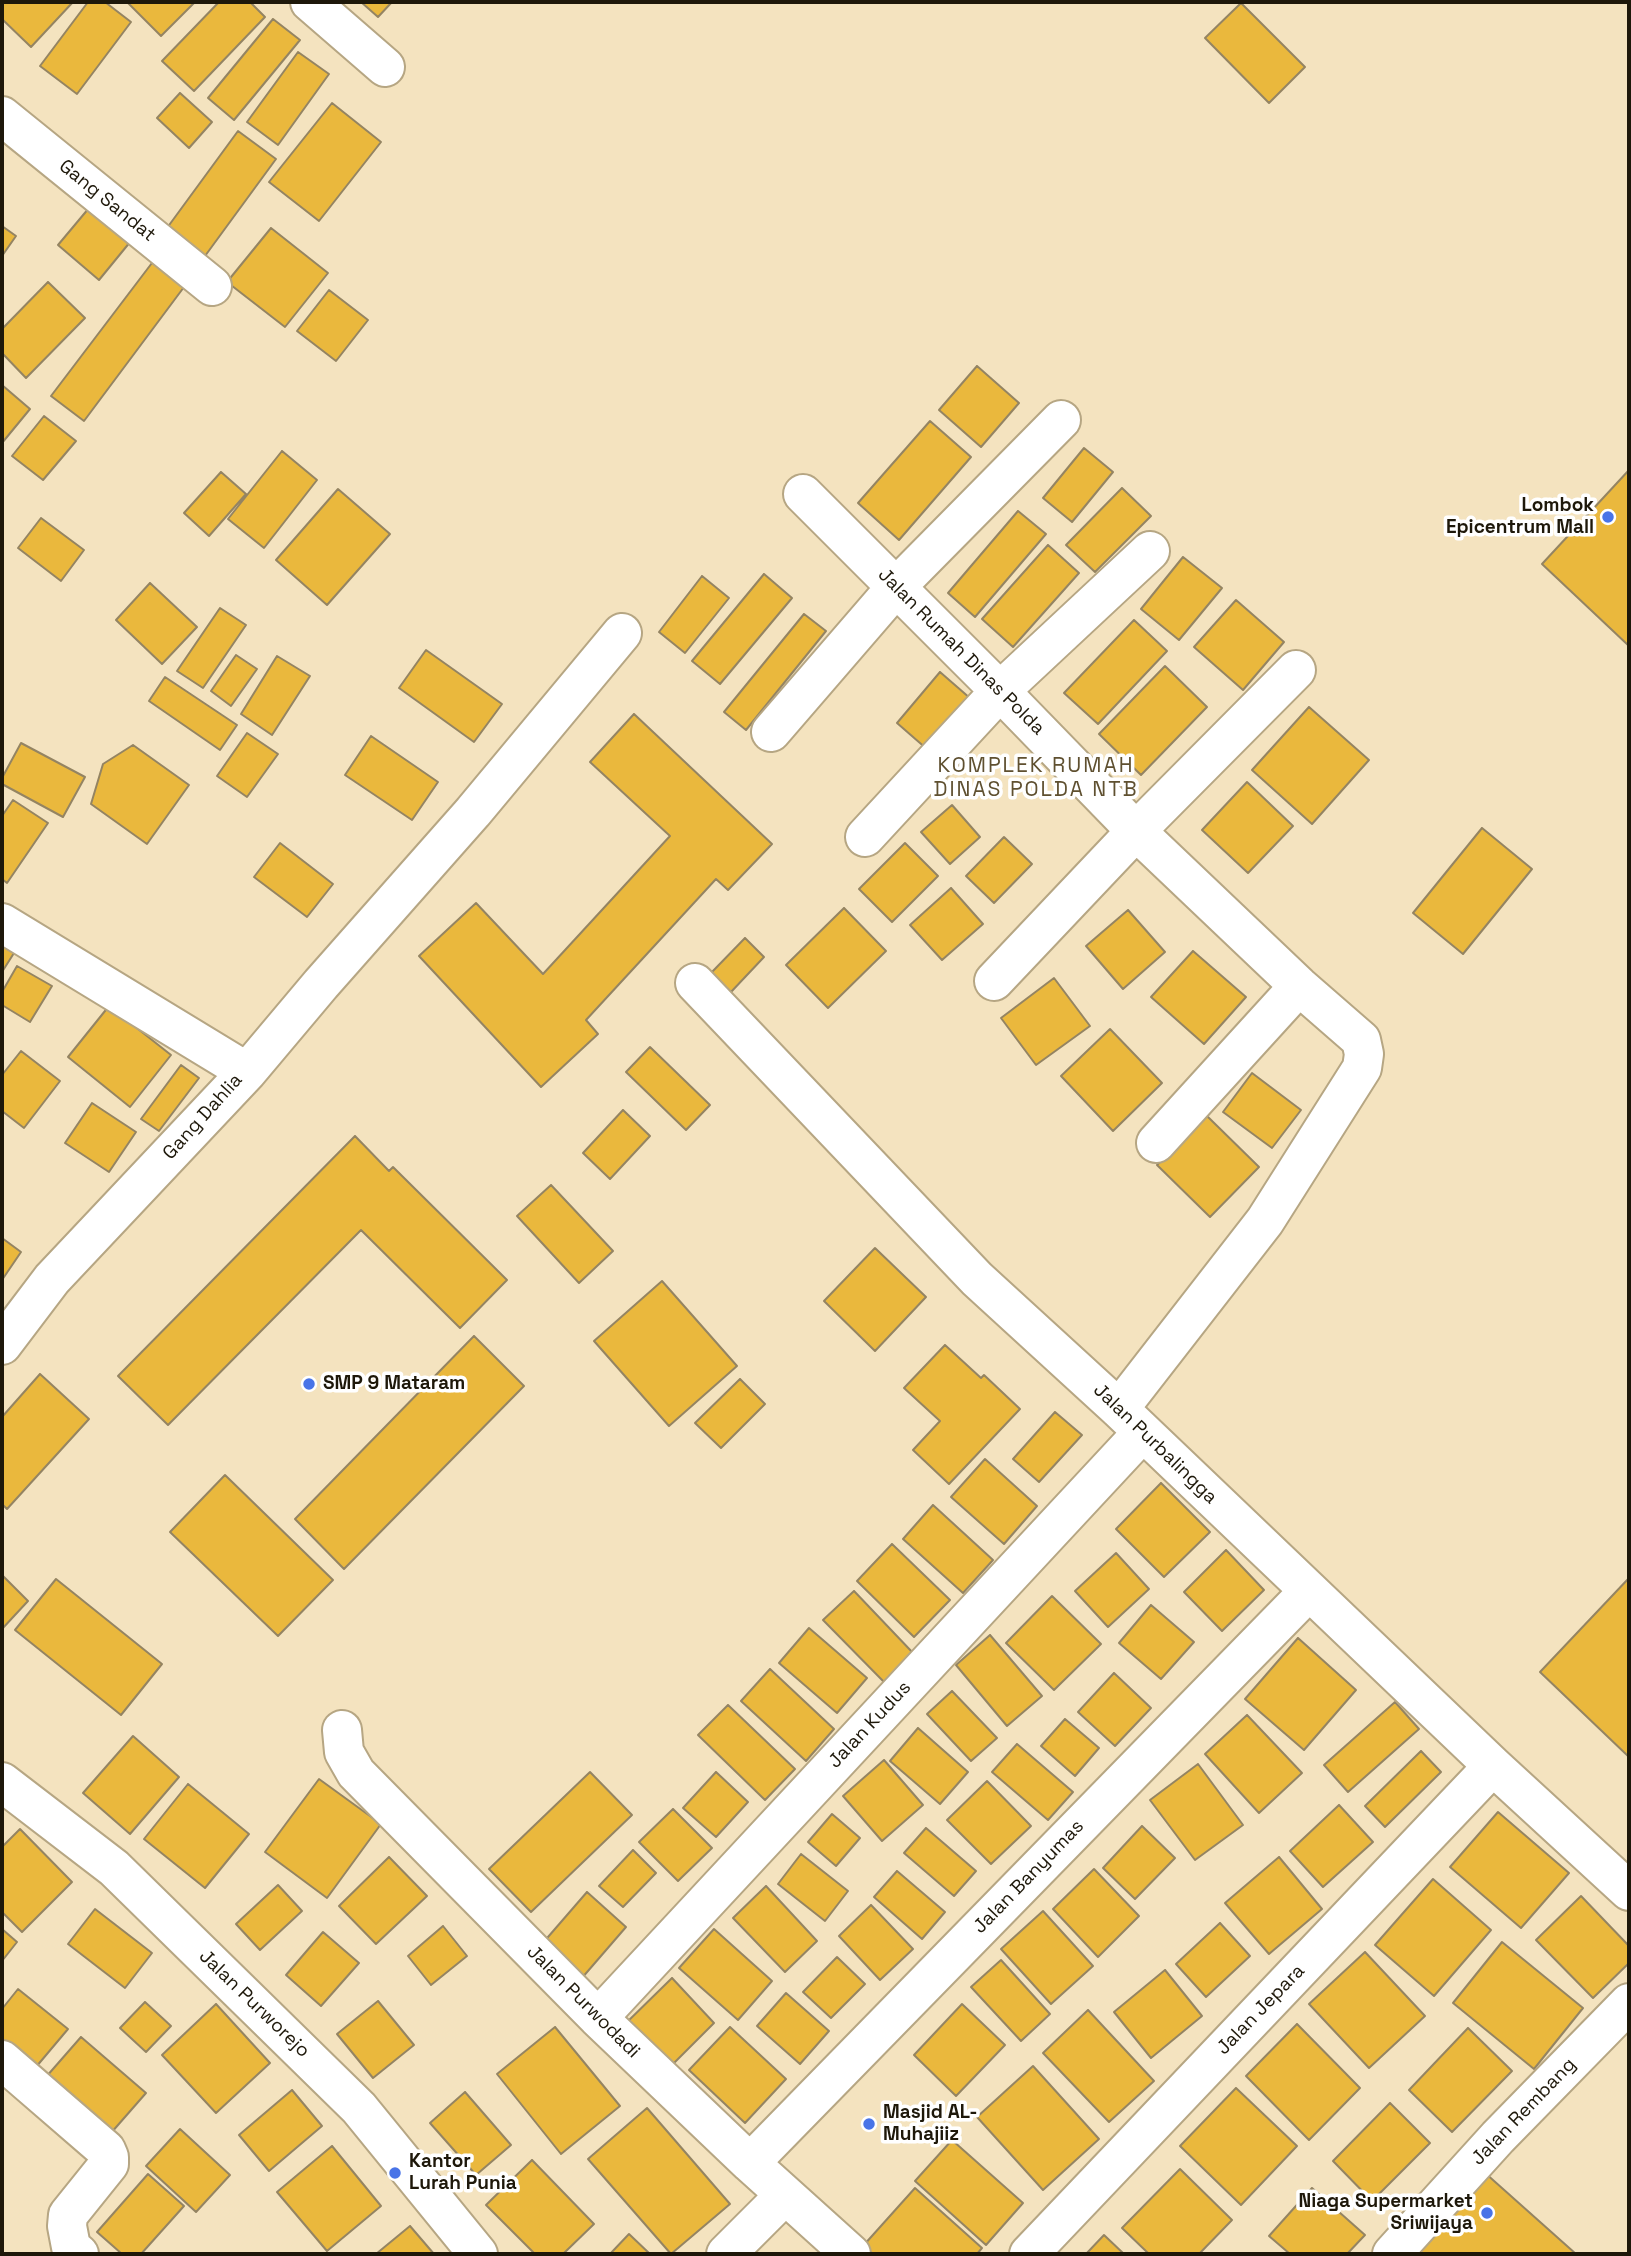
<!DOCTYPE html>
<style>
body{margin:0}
#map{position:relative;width:1631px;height:2256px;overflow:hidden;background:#f4e3bf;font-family:"Space Grotesk",sans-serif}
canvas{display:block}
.frame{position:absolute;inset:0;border:4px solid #1e180a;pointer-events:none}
</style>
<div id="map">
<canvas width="1631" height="2256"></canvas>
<div class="frame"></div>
</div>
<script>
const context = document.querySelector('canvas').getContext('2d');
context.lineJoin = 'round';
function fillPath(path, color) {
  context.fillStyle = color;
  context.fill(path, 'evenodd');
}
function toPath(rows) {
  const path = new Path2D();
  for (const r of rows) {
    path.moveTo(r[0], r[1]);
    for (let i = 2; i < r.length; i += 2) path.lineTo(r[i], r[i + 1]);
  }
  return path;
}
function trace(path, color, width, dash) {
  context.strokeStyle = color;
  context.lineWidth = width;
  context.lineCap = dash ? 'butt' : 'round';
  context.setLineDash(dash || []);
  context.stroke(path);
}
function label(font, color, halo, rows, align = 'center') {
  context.font = font + ' "Space Grotesk",sans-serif';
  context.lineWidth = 7;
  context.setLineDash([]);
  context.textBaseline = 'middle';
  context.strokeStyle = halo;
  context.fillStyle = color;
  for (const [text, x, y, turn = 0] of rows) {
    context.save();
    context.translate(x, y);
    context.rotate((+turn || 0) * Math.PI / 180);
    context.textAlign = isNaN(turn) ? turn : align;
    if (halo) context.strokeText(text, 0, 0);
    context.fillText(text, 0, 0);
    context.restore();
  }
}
const building = toPath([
 [2,2,73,2,31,47,2,19,2,2],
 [88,2,105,2,131,22,77,94,40,66,88,2],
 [127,2,195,2,161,36,127,2],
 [219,2,250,2,265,17,194,91,162,61,219,2],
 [361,2,392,2,378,17,361,2],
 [1241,3,1305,67,1269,103,1205,38,1241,3],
 [273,19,300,40,234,120,208,98,273,19],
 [298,52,329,74,278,145,247,122,298,52],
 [180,93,212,122,189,148,157,118,180,93],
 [332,103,381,142,319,221,269,182,332,103],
 [238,131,276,159,205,256,167,228,238,131],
 [94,202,135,236,99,280,58,245,94,202],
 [2,226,16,236,2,256,2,226],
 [271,228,328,273,285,327,227,282,271,228],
 [158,255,190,279,84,421,51,396,158,255],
 [48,282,85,318,26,378,2,353,2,329,48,282],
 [329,290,368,320,336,361,297,331,329,290],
 [977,366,1019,403,981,447,939,410,977,366],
 [2,385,30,409,2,443,2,385],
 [44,416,76,441,43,480,12,456,44,416],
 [930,421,971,457,899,540,858,503,930,421],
 [1084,448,1113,472,1072,522,1043,498,1084,448],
 [282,451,317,480,264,548,228,519,282,451],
 [1629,470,1629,646,1542,564,1629,470],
 [221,472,246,494,209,536,184,513,221,472],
 [1122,488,1151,516,1095,572,1066,545,1122,488],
 [338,489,390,534,327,605,276,560,338,489],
 [1018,511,1046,534,975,617,948,593,1018,511],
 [41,518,84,550,61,581,18,548,41,518],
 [1048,545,1079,573,1013,647,982,619,1048,545],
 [1183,557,1222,588,1179,640,1141,609,1183,557],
 [764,574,792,598,720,684,692,661,764,574],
 [702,576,729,598,685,653,659,632,702,576],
 [150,583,197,627,162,664,116,620,150,583],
 [1236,600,1284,642,1243,690,1194,647,1236,600],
 [220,608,246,625,203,688,177,671,220,608],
 [804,614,826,631,746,730,724,712,804,614],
 [1134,620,1167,651,1098,724,1064,693,1134,620],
 [426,650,502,704,474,742,399,688,426,650],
 [236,655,257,669,231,706,211,691,236,655],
 [277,656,310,676,272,735,241,714,277,656],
 [1165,666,1207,707,1141,775,1099,734,1165,666],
 [940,672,971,699,928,750,897,723,940,672],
 [165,677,237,725,220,750,149,701,165,677],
 [1309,707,1369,760,1312,824,1252,770,1309,707],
 [634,714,772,844,728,890,716,879,586,1020,598,1034,541,1087,419,956,476,903,543,974,670,836,590,762,634,714],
 [247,733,278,754,247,797,217,776,247,733],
 [371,736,438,782,412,820,345,775,371,736],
 [21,743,85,777,63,817,2,784,2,778,21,743],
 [133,745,189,785,147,844,91,804,103,764,133,745],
 [1247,782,1293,826,1248,873,1202,830,1247,782],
 [13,800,48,823,7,883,2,879,2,816,13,800],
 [952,805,980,837,950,864,921,832,952,805],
 [1482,828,1532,869,1463,954,1413,913,1482,828],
 [1004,837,1032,864,994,903,966,876,1004,837],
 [280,843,333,884,307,917,254,877,280,843],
 [905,843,938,876,892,922,859,889,905,843],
 [951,888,983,924,942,960,910,925,951,888],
 [844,908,886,951,828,1008,786,965,844,908],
 [1128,910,1165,952,1123,989,1086,946,1128,910],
 [745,938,764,957,731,992,711,973,745,938],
 [2,945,14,953,2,972,2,945],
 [1193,951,1246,997,1204,1044,1151,997,1193,951],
 [17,966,52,986,30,1022,2,1005,2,992,17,966],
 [1054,978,1090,1026,1036,1065,1001,1018,1054,978],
 [109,1006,171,1055,130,1107,68,1057,109,1006],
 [1110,1029,1162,1083,1113,1131,1061,1076,1110,1029],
 [650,1047,710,1105,686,1130,626,1072,650,1047],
 [21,1051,60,1081,24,1128,2,1111,2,1075,21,1051],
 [181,1065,199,1078,159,1131,141,1119,181,1065],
 [1252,1073,1301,1110,1272,1148,1223,1112,1252,1073],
 [92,1103,136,1132,109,1172,65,1143,92,1103],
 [623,1110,650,1136,610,1179,583,1153,623,1110],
 [1207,1116,1259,1167,1210,1217,1157,1165,1207,1116],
 [355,1136,389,1171,393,1167,507,1280,460,1328,361,1230,168,1425,118,1376,355,1136],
 [551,1185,613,1251,579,1283,517,1216,551,1185],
 [2,1238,21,1252,2,1280,2,1238],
 [875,1248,926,1297,875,1351,824,1301,875,1248],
 [662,1281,737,1366,669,1426,594,1341,662,1281],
 [474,1336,524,1386,344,1569,295,1519,474,1336],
 [945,1345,981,1378,984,1375,1020,1409,949,1484,913,1450,940,1421,904,1388,945,1345],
 [40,1374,89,1419,7,1509,2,1504,2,1417,40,1374],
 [740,1379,765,1404,721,1448,695,1423,740,1379],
 [1055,1412,1082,1435,1039,1482,1013,1459,1055,1412],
 [985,1459,1037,1506,1004,1544,951,1497,985,1459],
 [225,1475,333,1580,278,1636,170,1532,225,1475],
 [1161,1483,1210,1532,1164,1577,1116,1529,1161,1483],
 [933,1505,993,1560,963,1593,903,1539,933,1505],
 [892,1544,950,1600,914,1637,857,1581,892,1544],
 [1226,1550,1264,1590,1222,1631,1184,1592,1226,1550],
 [1116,1553,1149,1589,1108,1627,1075,1591,1116,1553],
 [2,1575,28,1601,2,1629,2,1575],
 [1629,1578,1629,1757,1540,1672,1629,1578],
 [56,1579,162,1664,121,1715,15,1630,56,1579],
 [854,1591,914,1654,884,1682,823,1620,854,1591],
 [1052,1596,1101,1644,1054,1690,1006,1643,1052,1596],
 [1151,1605,1194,1642,1161,1679,1119,1643,1151,1605],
 [809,1628,867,1678,837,1713,779,1663,809,1628],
 [990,1635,1042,1696,1007,1726,956,1665,990,1635],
 [1298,1638,1356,1690,1304,1750,1245,1699,1298,1638],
 [770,1669,834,1729,806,1761,741,1701,770,1669],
 [1114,1673,1151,1708,1115,1746,1078,1712,1114,1673],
 [952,1691,997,1738,971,1761,927,1714,952,1691],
 [1395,1702,1419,1729,1348,1792,1324,1765,1395,1702],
 [728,1705,795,1769,765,1800,698,1735,728,1705],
 [1247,1715,1302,1773,1259,1813,1205,1754,1247,1715],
 [1065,1719,1099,1748,1075,1776,1041,1746,1065,1719],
 [918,1728,968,1772,940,1804,890,1761,918,1728],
 [133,1736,179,1777,130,1834,83,1793,133,1736],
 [1017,1744,1073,1792,1048,1820,992,1772,1017,1744],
 [1421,1751,1441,1772,1385,1827,1365,1806,1421,1751],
 [884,1760,923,1805,882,1841,843,1796,884,1760],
 [1198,1764,1243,1825,1195,1860,1150,1800,1198,1764],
 [590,1772,632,1815,531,1912,489,1869,590,1772],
 [716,1772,748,1802,716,1837,683,1808,716,1772],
 [319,1779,381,1824,327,1898,265,1852,319,1779],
 [987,1781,1031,1826,991,1864,947,1820,987,1781],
 [188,1784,249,1834,205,1888,144,1839,188,1784],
 [1339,1805,1373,1842,1323,1887,1290,1851,1339,1805],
 [673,1809,712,1848,678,1881,639,1842,673,1809],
 [1498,1812,1569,1873,1521,1928,1450,1867,1498,1812],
 [832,1814,860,1838,836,1866,808,1842,832,1814],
 [1142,1826,1175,1858,1135,1899,1103,1868,1142,1826],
 [926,1828,976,1871,954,1896,904,1853,926,1828],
 [20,1829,72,1882,22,1932,2,1912,2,1847,20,1829],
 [633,1850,656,1873,623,1907,599,1886,633,1850],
 [801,1854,848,1891,825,1921,778,1884,801,1854],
 [389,1857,427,1896,376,1944,339,1906,389,1857],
 [1279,1857,1322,1909,1269,1954,1225,1903,1279,1857],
 [1094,1869,1139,1916,1098,1957,1053,1909,1094,1869],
 [897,1871,945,1912,922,1939,874,1897,897,1871],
 [1433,1879,1491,1930,1434,1996,1375,1945,1433,1879],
 [278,1885,302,1911,260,1950,236,1924,278,1885],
 [766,1886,817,1941,785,1972,733,1918,766,1886],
 [587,1892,626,1927,575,1986,535,1952,587,1892],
 [1581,1896,1629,1946,1629,1963,1593,1998,1536,1940,1581,1896],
 [871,1905,913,1949,880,1980,839,1936,871,1905],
 [95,1909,152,1953,125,1988,68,1944,95,1909],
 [1043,1911,1093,1966,1051,2004,1001,1949,1043,1911],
 [1220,1923,1250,1956,1206,1997,1176,1964,1220,1923],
 [443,1926,467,1956,431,1985,408,1956,443,1926],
 [2,1929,17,1942,2,1961,2,1929],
 [714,1929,772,1981,738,2020,679,1968,714,1929],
 [323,1932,359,1963,321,2006,286,1975,323,1932],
 [1502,1942,1583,2008,1534,2069,1453,2003,1502,1942],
 [1365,1952,1425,2016,1369,2068,1309,2004,1365,1952],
 [837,1957,865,1984,831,2018,803,1992,837,1957],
 [1001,1960,1050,2014,1021,2041,971,1987,1001,1960],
 [1165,1970,1202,2016,1151,2058,1114,2012,1165,1970],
 [672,1978,714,2023,665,2072,622,2027,672,1978],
 [18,1989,68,2029,36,2067,2,2040,2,2009,18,1989],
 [786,1993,829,2031,800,2064,757,2026,786,1993],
 [378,2001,414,2045,373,2078,337,2034,378,2001],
 [145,2002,171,2026,146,2052,120,2028,145,2002],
 [216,2004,270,2063,216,2113,162,2055,216,2004],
 [962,2004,1005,2045,956,2096,914,2055,962,2004],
 [1088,2010,1154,2081,1109,2122,1043,2053,1088,2010],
 [1297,2024,1360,2088,1309,2140,1246,2076,1297,2024],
 [555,2027,620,2106,561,2154,497,2074,555,2027],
 [730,2027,786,2079,745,2123,689,2070,730,2027],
 [1468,2028,1512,2071,1452,2132,1409,2090,1468,2028],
 [81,2037,146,2093,111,2133,46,2077,81,2037],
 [1033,2066,1099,2139,1043,2190,977,2117,1033,2066],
 [1236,2088,1297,2146,1241,2205,1180,2146,1236,2088],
 [292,2090,322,2126,269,2171,239,2135,292,2090],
 [465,2092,511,2145,476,2175,430,2123,465,2092],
 [1390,2103,1430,2143,1372,2201,1333,2161,1390,2103],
 [647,2108,730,2204,671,2254,588,2159,647,2108],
 [180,2129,230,2175,196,2212,146,2166,180,2129],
 [952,2140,1023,2203,986,2245,915,2181,952,2140],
 [332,2146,381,2206,327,2251,277,2192,332,2146],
 [532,2160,594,2224,563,2254,535,2254,486,2205,532,2160],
 [1180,2169,1232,2220,1199,2254,1149,2254,1122,2228,1180,2169],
 [1484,2172,1576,2254,1405,2254,1484,2172],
 [148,2174,184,2206,141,2254,122,2254,97,2232,148,2174],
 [915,2188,982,2248,977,2254,873,2254,863,2246,915,2188],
 [1312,2188,1365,2235,1347,2254,1290,2254,1269,2236,1312,2188],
 [410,2226,434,2254,376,2254,410,2226],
 [629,2234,650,2254,610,2254,629,2234],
 [1104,2235,1124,2254,1086,2254,1104,2235]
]);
const minor = toPath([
 [310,2,385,67],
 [2,116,212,286],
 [803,494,1000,691,1136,831,1299,986,1361,1040,1364,1054,1362,1068,1265,1221,1119,1409],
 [771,732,897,586,1061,420],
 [865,837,1000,691,1150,551],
 [2,923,247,1072,52,1279,2,1345],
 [994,981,1136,831,1296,670],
 [695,983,977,1279,1119,1409,1493,1766,1629,1891],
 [247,1072,321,984,473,812,622,633],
 [1156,1143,1299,986],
 [342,1730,344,1752,356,1773,598,2018,750,2163,851,2254],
 [2,1782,114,1868,359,2108,478,2254],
 [598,2018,1142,1433],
 [2,2060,106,2150,109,2157,109,2164,68,2215,67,2226,71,2247,79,2254],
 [750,2163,1309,1591],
 [726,2254,785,2195],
 [1029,2254,1493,1766],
 [1392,2254,1498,2137,1629,2003]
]);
const markers = [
 [1608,517,7,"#4974e7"],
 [309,1384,7,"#4974e7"],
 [869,2124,7,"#4974e7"],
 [395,2173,7,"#4974e7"],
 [1487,2213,7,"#4974e7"]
];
const streetNames = [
 ["Gang Sandat",107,201,39],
 ["Jalan Rumah Dinas Polda",961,652,45],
 ["Gang Dahlia",203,1117,-48],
 ["Jalan Purbalingga",1155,1444,44],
 ["Jalan Kudus",870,1725,-47],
 ["Jalan Banyumas",1029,1877,-46],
 ["Jalan Purwodadi",583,2002,45],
 ["Jalan Purworejo",254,2004,44],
 ["Jalan Jepara",1261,2010,-46],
 ["Jalan Rembang",1524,2112,-46]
];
const poiNames = [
 ["Lombok",1594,506,"right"],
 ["Epicentrum Mall",1594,528,"right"],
 ["SMP 9 Mataram",323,1384],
 ["Masjid AL-",883,2113],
 ["Muhajiiz",883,2135],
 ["Kantor",409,2162],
 ["Lurah Punia",409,2184],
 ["Niaga Supermarket",1473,2202,"right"],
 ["Sriwijaya",1473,2224,"right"]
];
const neighbourhoodNames = [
 ["KOMPLEK RUMAH",1036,766],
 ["DINAS POLDA NTB",1036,790]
];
fillPath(building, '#eab83d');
trace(building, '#948462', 2);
trace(minor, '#b6a683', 42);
trace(minor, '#fff', 38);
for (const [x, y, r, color] of markers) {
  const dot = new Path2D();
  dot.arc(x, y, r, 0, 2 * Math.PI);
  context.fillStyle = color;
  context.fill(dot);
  trace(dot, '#fff', 2.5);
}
label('19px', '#1e180a', '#fff', streetNames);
label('bold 19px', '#1e180a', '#fff', poiNames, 'left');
context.letterSpacing = '2px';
label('21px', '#5f5030', '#fff', neighbourhoodNames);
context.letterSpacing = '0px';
</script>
